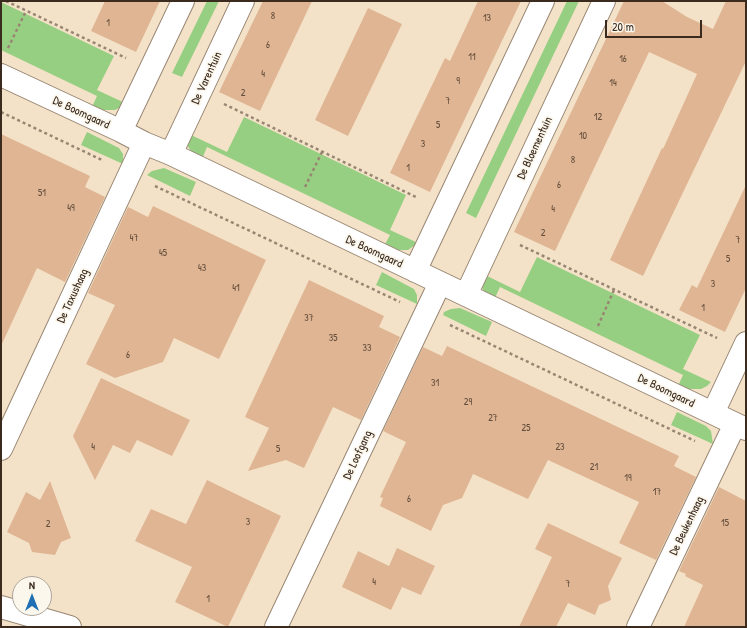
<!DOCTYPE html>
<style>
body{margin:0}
#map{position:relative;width:747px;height:628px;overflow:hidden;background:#f4e2c8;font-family:"Patrick Hand",sans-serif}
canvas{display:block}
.frame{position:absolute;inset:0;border:2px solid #3b2a1e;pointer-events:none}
.north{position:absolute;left:12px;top:576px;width:40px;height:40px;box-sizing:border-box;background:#fbf7ec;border:1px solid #aea59a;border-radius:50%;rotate:0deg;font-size:11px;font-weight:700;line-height:16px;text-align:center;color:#3b2a1e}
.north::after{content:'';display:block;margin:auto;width:14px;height:18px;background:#1f6fb2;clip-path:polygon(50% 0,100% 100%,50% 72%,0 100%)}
.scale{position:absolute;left:605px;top:20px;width:97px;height:18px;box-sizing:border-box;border:2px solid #3b2a1e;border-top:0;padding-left:5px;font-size:12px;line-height:14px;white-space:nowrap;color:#3b2a1e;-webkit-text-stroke:3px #fbf7ec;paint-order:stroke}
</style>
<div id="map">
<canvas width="747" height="628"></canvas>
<div class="frame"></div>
<div class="north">N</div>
<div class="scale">20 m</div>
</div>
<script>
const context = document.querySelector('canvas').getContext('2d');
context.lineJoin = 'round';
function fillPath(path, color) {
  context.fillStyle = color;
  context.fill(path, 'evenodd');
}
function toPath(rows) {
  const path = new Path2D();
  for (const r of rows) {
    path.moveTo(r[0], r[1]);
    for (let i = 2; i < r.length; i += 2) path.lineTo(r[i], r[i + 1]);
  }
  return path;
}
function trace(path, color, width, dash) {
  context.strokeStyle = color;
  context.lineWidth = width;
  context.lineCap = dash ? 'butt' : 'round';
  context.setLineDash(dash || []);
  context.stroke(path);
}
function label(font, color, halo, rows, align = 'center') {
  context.font = font + ' "Patrick Hand",sans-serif';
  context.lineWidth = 3.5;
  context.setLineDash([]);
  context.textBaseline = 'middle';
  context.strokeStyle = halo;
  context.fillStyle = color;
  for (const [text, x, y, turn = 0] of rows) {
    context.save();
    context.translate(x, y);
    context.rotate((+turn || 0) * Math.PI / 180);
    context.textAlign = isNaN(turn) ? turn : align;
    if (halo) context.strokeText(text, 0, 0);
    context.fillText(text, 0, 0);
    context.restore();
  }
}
const green = toPath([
 [207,1,219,1,182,77,172,73],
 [567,1,579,1,476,218,466,213],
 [1,2,114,56,97,90,125,103,121,107,115,110,101,110,92,107,97,96,1,50],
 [244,117,406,195,390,230,418,243,408,250,394,250,384,246,390,235,207,147,202,159,191,151,187,145,191,135,227,152],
 [87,132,119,148,123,154,123,164,81,145],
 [164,168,196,182,190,196,147,175,152,171],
 [537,257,700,335,683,369,711,382,707,386,701,389,688,389,678,386,683,375,500,287,495,298,484,291,480,284,485,275,520,292],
 [382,272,414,289,417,295,417,304,376,285],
 [460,308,492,322,486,336,443,315,444,312,451,309],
 [677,412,706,426,711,431,713,444,671,425]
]);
const building = toPath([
 [105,1,160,1,136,52,91,31],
 [263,1,312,1,260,111,219,92],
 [478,1,521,1,430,192,390,173,445,58,450,61],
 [624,1,662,1,687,17,713,29,726,1,746,1,746,61,643,276,610,260,662,148,663,149,697,74,649,52,555,251,514,232],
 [368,8,402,24,348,136,315,120],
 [1,134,90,176,85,187,105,197,65,282,37,268,1,346],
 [746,185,746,288,725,332,679,310,692,285,697,288],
 [153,206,266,260,219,359,174,338,163,362,115,378,86,364,115,305,88,293,128,207,148,217],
 [309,280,384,316,379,327,400,337,361,420,333,407,304,468,286,460,248,471,269,428,245,417],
 [447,346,679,456,674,466,696,477,656,560,619,543,639,502,548,460,528,499,473,474,462,498,443,505,431,531,380,506,383,498,380,497,406,442,383,431,423,347,442,356],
 [101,378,190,420,172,456,137,440,130,453,113,445,95,480,73,436],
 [207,480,281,516,228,627,175,602,192,567,135,541,151,509,186,524],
 [50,481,71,538,61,542,55,555,32,552,29,543,7,532,26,492,40,500],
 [719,487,746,501,746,627,684,627,703,585,685,576,686,574,679,571],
 [548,523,622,558,608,586,611,600,599,605,595,615,568,603,556,627,519,627,552,557,535,549],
 [397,548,435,566,421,595,402,587,391,610,342,587,358,551,389,566]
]);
const path = toPath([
 [6,1,126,58],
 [8,48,26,11],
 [224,104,418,198],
 [1,112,104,161],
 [155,186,400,302],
 [305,187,322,152],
 [520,245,717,338],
 [450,325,695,441],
 [598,326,614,290]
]);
const minor = toPath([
 [1,75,121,131,144,143,171,154,746,429],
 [121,131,183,1],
 [171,154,243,1],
 [415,271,543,1],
 [466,295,604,1],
 [713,413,746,343],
 [1,449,144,143],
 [1,607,70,627],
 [276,627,440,283],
 [638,627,735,424]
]);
const numberNames = [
 ["8",273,16],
 ["13",487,18],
 ["1",108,23],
 ["6",268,45],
 ["11",472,57],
 ["16",623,59],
 ["4",263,74],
 ["9",458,81],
 ["14",613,83],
 ["2",243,93],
 ["7",448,101],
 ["12",598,117],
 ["5",438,125],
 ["10",583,136],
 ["3",423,144],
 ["8",573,160],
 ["1",408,168],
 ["6",559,185],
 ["51",42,193],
 ["49",71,208],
 ["4",553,209],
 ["2",543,233],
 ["47",134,238],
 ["7",738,240],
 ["45",163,253],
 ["5",728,259],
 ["43",202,268],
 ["3",713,284],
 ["41",236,288],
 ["1",703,308],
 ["37",309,318],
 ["35",333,338],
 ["33",367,348],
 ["6",128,355],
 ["31",435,383],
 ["29",468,402],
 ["27",493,418],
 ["25",526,428],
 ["4",93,447],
 ["23",560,447],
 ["5",278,449],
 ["21",594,467],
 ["19",628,478],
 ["17",657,492],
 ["6",409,499],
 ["3",248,522],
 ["15",725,523],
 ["2",48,524],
 ["4",374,582],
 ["7",568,584],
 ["1",208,599]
];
const streetNames = [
 ["De Varentuin",207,78,-65],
 ["De Boomgaard",81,113,25],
 ["De Bloementuin",535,148,-65],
 ["De Boomgaard",374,252,25],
 ["De Taxushaag",73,296,-65],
 ["De Boomgaard",666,391,26],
 ["De Loofgang",358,455,-65],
 ["De Beukenhaag",687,526,-64]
];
fillPath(green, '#97cf82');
fillPath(building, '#dfb593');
trace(minor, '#988673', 24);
trace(path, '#988673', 2.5, [3, 3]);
trace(minor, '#fff', 22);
label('10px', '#644d3b', null, numberNames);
label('12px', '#3b2a1e', '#fbf7ec', streetNames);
</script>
